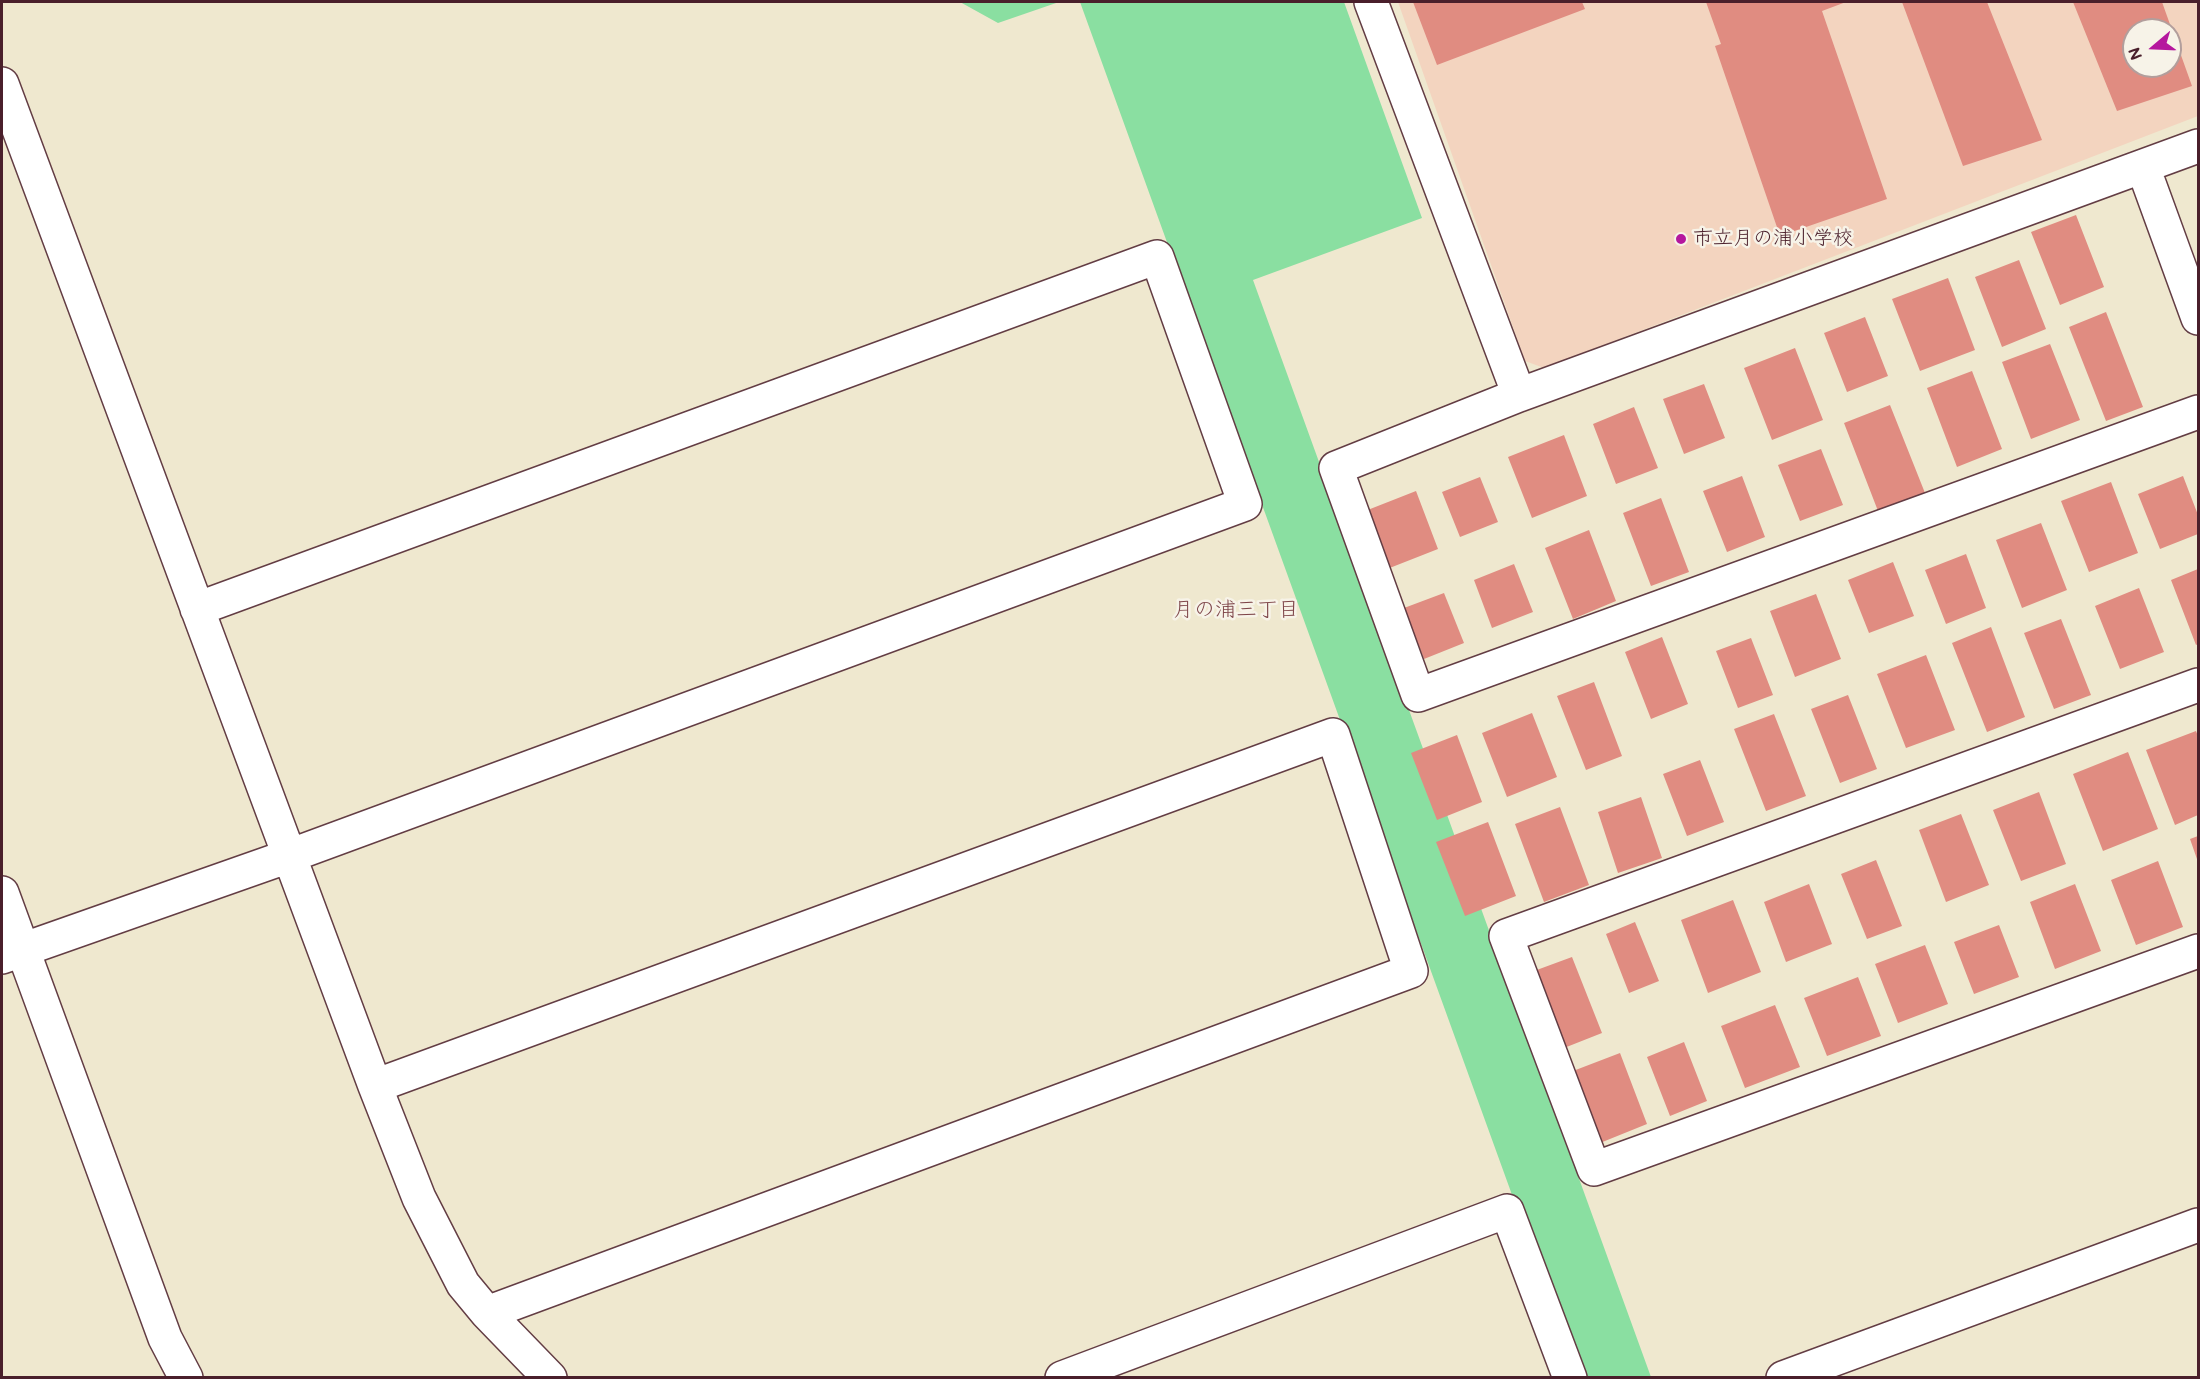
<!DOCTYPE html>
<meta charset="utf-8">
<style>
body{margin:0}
#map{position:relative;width:2200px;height:1379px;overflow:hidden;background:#efe8cf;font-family:"Balsamiq Sans",sans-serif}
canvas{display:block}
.frame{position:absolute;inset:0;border:3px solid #4a1f2b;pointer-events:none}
.north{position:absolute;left:2122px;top:18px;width:60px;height:60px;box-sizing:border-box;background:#f7f3e8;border:2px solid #b29e9c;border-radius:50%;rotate:251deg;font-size:16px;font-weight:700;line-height:24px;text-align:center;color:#4a1f2b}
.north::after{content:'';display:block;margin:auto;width:21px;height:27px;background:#b5179e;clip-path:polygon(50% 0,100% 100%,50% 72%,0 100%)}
</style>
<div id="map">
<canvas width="2200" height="1379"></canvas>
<div class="frame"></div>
<div class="north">N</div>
</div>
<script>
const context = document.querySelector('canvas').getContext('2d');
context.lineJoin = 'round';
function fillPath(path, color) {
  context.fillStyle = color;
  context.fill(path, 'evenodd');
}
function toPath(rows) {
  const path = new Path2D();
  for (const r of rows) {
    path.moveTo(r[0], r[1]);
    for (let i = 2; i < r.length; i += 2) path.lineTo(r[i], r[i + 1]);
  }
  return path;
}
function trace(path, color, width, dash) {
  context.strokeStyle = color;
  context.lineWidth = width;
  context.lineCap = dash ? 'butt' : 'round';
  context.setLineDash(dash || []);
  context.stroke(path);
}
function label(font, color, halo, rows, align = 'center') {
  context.font = font + ' "Balsamiq Sans","Klee One",sans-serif';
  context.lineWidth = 5;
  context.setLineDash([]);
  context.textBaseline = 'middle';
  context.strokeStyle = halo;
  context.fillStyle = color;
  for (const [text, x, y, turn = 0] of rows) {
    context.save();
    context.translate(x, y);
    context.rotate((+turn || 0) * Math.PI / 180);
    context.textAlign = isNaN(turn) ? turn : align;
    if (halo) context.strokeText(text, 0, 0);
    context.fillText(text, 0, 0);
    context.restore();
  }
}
const built = toPath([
 [1398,2,2198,2,2198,116,1544,368,1525,361],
 [2134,30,2170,30,2170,66,2134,66]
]);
const green = toPath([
 [960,2,1059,2,998,23],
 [1080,2,1344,2,1422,218,1253,280,1651,1377,1578,1377]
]);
const building = toPath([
 [1413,2,1582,2,1585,9,1437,65],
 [1706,2,1846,2,1822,11,1887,199,1780,236,1715,46,1721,44],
 [1902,2,1987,2,2042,140,1963,166],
 [2073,2,2162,2,2192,86,2117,111],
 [2134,30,2170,30,2170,66,2134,66],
 [2076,215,2104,287,2060,305,2031,232],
 [2019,260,2046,329,2002,347,1975,277],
 [1948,278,1975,350,1920,371,1892,299],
 [2106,312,2143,407,2106,421,2069,327],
 [1865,317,1888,376,1847,392,1824,333],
 [2050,344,2080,420,2031,439,2002,362],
 [1795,348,1823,420,1772,440,1744,368],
 [1972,371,2002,449,1957,467,1927,388],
 [1704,384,1725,438,1684,454,1663,399],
 [1890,405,1925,493,1878,511,1844,423],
 [1634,407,1658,468,1616,484,1593,424],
 [1564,435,1587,496,1532,518,1508,457],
 [1821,449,1843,505,1800,521,1778,465],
 [1742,476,1765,537,1727,552,1703,491],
 [2183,476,2198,515,2198,534,2160,549,2138,494],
 [1480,477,1498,522,1460,537,1442,492],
 [2111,482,2138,553,2089,572,2061,501],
 [1416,491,1438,549,1382,571,1360,513],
 [1661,498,1689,572,1651,586,1623,513],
 [2041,523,2067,590,2022,608,1996,540],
 [1589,530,1616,601,1573,619,1545,548],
 [1966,554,1986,608,1946,624,1925,570],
 [1893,562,1914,616,1869,633,1848,580],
 [1514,564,1533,612,1492,628,1474,580],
 [2198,569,2198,644,2196,645,2171,580],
 [2139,588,2164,652,2120,669,2095,606],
 [1444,593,1464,643,1424,659,1404,608],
 [1816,594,1841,659,1795,677,1770,611],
 [2061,619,2091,695,2054,709,2024,633],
 [1991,627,2025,717,1987,732,1952,643],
 [1662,637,1688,704,1651,719,1625,652],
 [1751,638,1773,695,1738,708,1716,651],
 [1926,655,1955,730,1906,748,1877,674],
 [1594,682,1622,756,1586,770,1557,696],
 [1848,695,1877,769,1840,783,1811,709],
 [1532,713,1557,777,1507,797,1482,733],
 [1774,714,1806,796,1766,811,1734,729],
 [2196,731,2198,736,2198,815,2175,825,2146,750],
 [1457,735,1482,802,1437,820,1411,753],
 [2128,752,2158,829,2103,851,2073,774],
 [1700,760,1724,822,1687,836,1663,774],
 [2039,792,2066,864,2021,881,1993,810],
 [1641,797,1662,858,1618,873,1598,812],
 [1560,807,1589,885,1544,902,1515,824],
 [1961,814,1989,885,1946,902,1919,830],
 [1488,822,1516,896,1465,916,1436,842],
 [2198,836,2198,862,2190,839],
 [1876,860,1902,926,1867,939,1841,874],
 [2158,861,2183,927,2136,945,2111,880],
 [1809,884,1832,944,1786,962,1764,902],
 [2075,884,2101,951,2055,969,2030,902],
 [1733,900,1761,972,1708,993,1681,920],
 [1635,922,1659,981,1629,993,1606,934],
 [1999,925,2019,977,1974,994,1954,942],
 [1925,945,1948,1004,1898,1023,1875,964],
 [1572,957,1602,1033,1564,1048,1534,971],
 [1858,977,1881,1036,1827,1056,1804,998],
 [1775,1005,1800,1067,1745,1088,1721,1026],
 [1684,1042,1707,1101,1670,1116,1647,1057],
 [1620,1053,1647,1124,1600,1143,1573,1071]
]);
const minor = toPath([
 [1371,2,1519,395],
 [2,84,375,1086,419,1198,463,1284,487,1313,550,1378],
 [2198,146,1519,395,1336,468,1418,695,2198,412],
 [2143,167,2198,318],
 [2198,685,1506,936,1594,1169,2198,951],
 [2,893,165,1338,186,1378],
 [2,957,289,856,1245,504,1157,257,197,609],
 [375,1086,1333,735,1411,971,487,1313],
 [1062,1378,1507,1211,1570,1378],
 [1783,1378,2198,1225]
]);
const markers = [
 [1681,239,6,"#b5179e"]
];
const poiNames = [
 ["市立月の浦小学校",1693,239]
];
const neighbourhoodNames = [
 ["月の浦三丁目",1236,611]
];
fillPath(built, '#f3d4bf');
fillPath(green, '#8adfa1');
fillPath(building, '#e08c81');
trace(minor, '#633d44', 36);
trace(minor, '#fff', 33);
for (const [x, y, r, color] of markers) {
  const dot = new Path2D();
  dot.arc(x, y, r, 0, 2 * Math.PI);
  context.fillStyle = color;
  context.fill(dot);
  trace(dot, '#f7f3e8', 2);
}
label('20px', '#4a1f2b', '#f7f3e8', poiNames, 'left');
label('21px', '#7e4549', '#f7f3e8', neighbourhoodNames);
</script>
